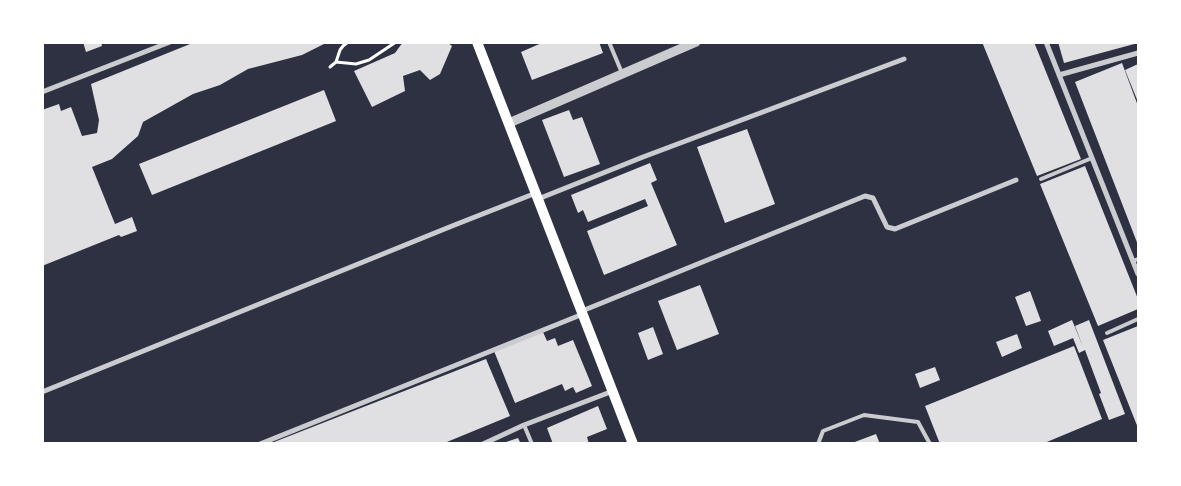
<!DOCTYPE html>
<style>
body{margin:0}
#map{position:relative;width:1181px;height:486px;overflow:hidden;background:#2d3142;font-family:"Golos Text",sans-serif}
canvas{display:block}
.frame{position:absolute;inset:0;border:44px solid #fff;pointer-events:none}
</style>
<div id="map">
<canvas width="1181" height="486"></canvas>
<div class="frame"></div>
</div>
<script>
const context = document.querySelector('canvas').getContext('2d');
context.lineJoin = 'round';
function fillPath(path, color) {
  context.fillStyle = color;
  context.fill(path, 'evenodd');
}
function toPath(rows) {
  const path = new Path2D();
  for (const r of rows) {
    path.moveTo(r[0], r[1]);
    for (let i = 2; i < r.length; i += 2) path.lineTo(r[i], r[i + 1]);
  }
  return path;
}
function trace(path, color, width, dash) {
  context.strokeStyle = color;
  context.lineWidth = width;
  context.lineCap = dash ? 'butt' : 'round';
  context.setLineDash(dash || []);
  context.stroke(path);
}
const building = toPath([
 [83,42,101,42,102,46,86,52],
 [195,42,328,42,302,55,248,69,220,85,193,94,143,122,138,136,112,159,92,167,115,224,132,217,137,231,121,237,119,235,42,266,42,110,59,104,61,111,71,107,82,136,97,133,99,120,91,84],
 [403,42,447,42,452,46,440,74,430,80,420,70,403,76,405,91,372,107,354,71,395,53],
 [544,42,599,42,603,53,532,80,521,52],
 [982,42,1034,42,1081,159,1037,176],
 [1058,42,1138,42,1138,43,1064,63],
 [1122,63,1138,106,1138,245,1075,82],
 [1138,64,1138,102,1125,70],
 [324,90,336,121,152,195,139,164],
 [569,110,573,120,582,117,600,164,564,177,542,120],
 [747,129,775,204,725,223,697,147],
 [650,163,657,180,651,183,677,245,604,275,587,231,648,206,645,199,588,222,583,210,578,213,571,195],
 [1085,166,1138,299,1138,309,1098,326,1040,184],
 [700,285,719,334,677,350,658,301],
 [1030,291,1041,321,1026,326,1015,297],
 [1072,320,1083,347,1075,326,1089,320,1125,414,1109,420,1099,394,1101,393,1085,350,1079,353,1073,338,1054,346,1048,331],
 [1138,326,1138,428,1103,340],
 [653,327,663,354,648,360,638,333],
 [543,332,547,341,555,338,558,346,573,340,592,386,576,393,573,387,565,391,562,384,515,403,494,351],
 [1017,334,1022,348,1002,357,996,342],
 [1074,346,1102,419,1042,444,940,444,925,406],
 [486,359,510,416,442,444,269,444],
 [935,367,940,380,920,388,915,374],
 [598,406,607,429,587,437,589,444,553,444,547,428],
 [876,434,880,444,852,444,852,443],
 [518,438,521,444,503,444,503,443]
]);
const path = toPath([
 [336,62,356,64,369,60,396,42],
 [330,67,336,62,340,50,343,46,348,42]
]);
const service = toPath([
 [609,42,622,73],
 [1041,179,1092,158],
 [1133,261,1138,259],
 [1107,333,1138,319],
 [524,425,532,444],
 [818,444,823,431,864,415,918,422,930,444]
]);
const minor = toPath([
 [1046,42,1138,274],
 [1059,75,1138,53],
 [42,92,170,42],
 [538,199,643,157,904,59],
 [582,311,865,196,873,198,887,227,895,229,1016,180],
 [42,392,452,226,536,193],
 [260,444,583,314],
 [483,444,524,425,613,391]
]);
const tertiary = toPath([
 [509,123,696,42]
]);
const secondary = toPath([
 [477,42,633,444]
]);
fillPath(building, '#e0e0e3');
trace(path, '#fff', 3);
trace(service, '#caccd0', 4);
trace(minor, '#caccd0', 5);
trace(tertiary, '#caccd0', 9);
trace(secondary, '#fff', 10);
</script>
